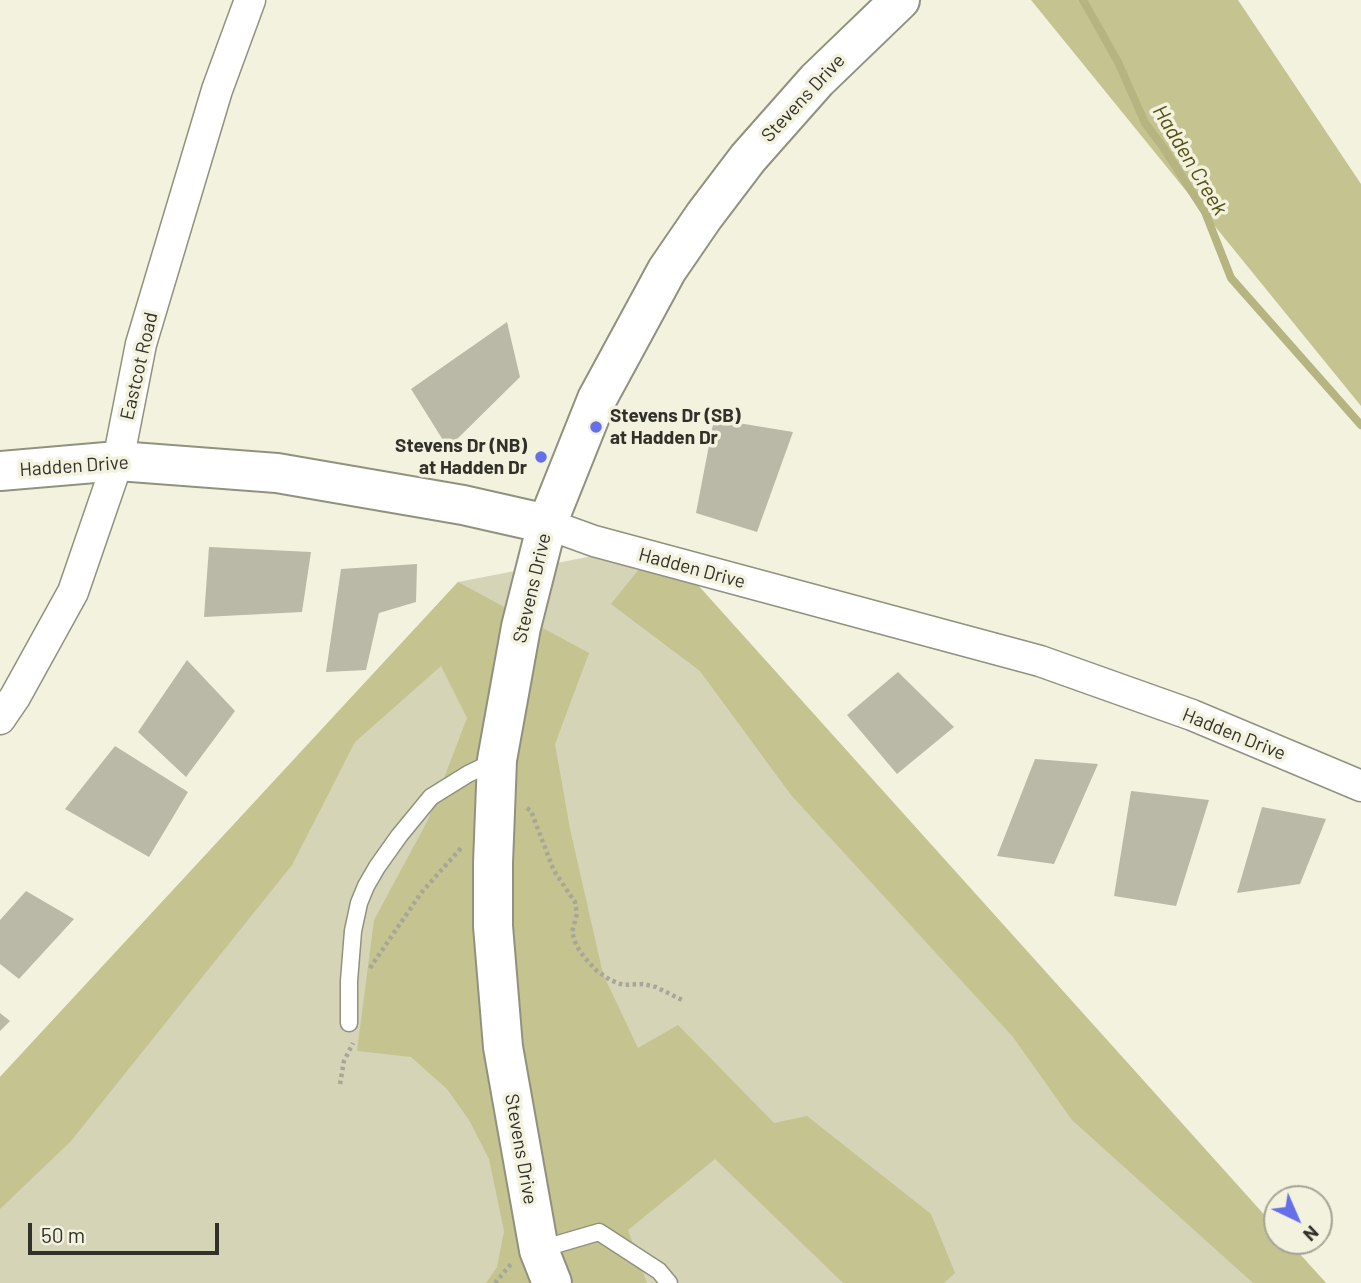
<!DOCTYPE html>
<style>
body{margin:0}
#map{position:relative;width:1361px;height:1283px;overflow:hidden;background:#f2f2df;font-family:Barlow,sans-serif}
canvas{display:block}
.north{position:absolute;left:1263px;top:1185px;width:70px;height:70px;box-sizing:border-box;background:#f2f2df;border:2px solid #a5a496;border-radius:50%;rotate:136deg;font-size:19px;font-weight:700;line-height:28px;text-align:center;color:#313029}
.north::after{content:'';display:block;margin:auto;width:24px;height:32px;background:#646fe8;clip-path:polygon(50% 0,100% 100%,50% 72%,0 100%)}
.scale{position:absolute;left:28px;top:1223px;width:191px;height:32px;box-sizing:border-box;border:4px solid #313029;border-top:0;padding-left:9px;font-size:21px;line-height:24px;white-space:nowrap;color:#313029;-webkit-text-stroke:5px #f2f2df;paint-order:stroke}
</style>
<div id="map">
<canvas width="1361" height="1283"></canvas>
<div class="north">N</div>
<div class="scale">50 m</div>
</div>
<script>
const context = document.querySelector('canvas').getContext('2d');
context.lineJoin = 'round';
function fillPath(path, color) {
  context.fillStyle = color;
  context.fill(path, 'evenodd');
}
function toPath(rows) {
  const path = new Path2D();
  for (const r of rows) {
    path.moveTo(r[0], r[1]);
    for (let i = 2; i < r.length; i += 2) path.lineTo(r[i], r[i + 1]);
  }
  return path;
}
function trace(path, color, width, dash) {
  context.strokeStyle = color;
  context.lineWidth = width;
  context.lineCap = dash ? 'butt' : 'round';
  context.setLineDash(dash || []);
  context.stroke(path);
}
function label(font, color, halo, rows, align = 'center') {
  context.font = font + ' Barlow,sans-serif';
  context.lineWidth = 7;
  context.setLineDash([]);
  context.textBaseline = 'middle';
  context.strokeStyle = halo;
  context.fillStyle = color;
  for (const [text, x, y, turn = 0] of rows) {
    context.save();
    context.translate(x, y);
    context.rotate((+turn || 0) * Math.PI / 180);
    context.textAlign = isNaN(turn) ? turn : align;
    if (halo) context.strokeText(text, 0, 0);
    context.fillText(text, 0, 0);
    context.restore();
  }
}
const green = toPath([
 [660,543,1277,1229,1277,1241,1288,1241,1326,1283,0,1283,0,1077,458,582]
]);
const forest = toPath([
 [1031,0,1238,0,1361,184,1361,406],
 [660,543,1277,1229,1277,1241,1288,1241,1326,1283,1253,1283,1072,1120,1013,1037,791,795,700,671,611,604],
 [458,582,589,653,555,744,570,829,603,974,638,1048,678,1025,774,1123,807,1116,931,1214,955,1273,944,1283,843,1283,715,1159,628,1230,647,1283,486,1283,497,1267,504,1231,489,1159,469,1120,447,1089,411,1057,357,1051,374,920,428,820,467,718,441,666,355,742,292,865,71,1141,0,1209,0,1077]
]);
const stream = toPath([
 [1083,0,1118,62,1145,123,1163,147,1205,212,1231,278,1361,425]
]);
const building = toPath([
 [507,322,520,377,448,448,411,389],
 [714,419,793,432,757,532,696,513],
 [209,547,311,552,302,612,204,617],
 [417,564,416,602,379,613,366,670,326,672,341,569],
 [187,660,235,711,186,777,138,732],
 [898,672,954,727,897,774,847,715],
 [115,746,188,792,149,857,65,809],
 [1035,759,1098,764,1054,864,997,856],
 [1131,791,1209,800,1176,906,1114,896],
 [1262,807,1326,819,1300,884,1237,893],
 [26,891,74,919,19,979,0,964,0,920],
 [0,1013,10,1021,0,1031]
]);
const path = toPath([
 [527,808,531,811,554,871,575,902,577,914,572,932,576,945,584,957,596,970,610,980,623,985,643,984,656,987,682,1000],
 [370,968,421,893,462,847],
 [340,1084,344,1061,353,1043],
 [495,1283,511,1264]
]);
const service = toPath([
 [349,1023,349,981,353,931,359,903,366,886,377,867,399,836,431,797,468,774,495,761],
 [558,1244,599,1232,659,1271,669,1283]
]);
const minor = toPath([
 [547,524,594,541,1040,661,1192,715,1361,786],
 [0,719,15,697,73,592,118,461,141,344,217,90,250,0]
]);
const tertiary = toPath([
 [0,471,118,461,277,473,463,505,547,524],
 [552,1283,539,1250,503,1047,493,926,493,863,497,760,521,627,547,524,597,399,667,270,704,216,748,158,817,80,900,0]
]);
const markers = [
 [596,427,7,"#646fe8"],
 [541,457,7,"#646fe8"]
];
const streetNames = [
 ["Stevens Drive",803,98,-47],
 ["Eastcot Road",139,366,-77],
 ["Hadden Drive",74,466,-4],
 ["Hadden Drive",692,568,15],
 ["Stevens Drive",532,588,-77],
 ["Hadden Drive",1234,734,22],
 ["Stevens Drive",521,1149,80]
];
const poiNames = [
 ["Stevens Dr (SB)",610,416],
 ["at Hadden Dr",610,438],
 ["Stevens Dr (NB)",527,446,"right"],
 ["at Hadden Dr",527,468,"right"]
];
const waterNames = [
 ["Hadden Creek",1190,160,59]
];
fillPath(green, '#d5d4b6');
fillPath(forest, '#c5c390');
trace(stream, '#b6b481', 8);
fillPath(building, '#bab9a7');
trace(service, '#91917f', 19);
trace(minor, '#91917f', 33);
trace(tertiary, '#91917f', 42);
trace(path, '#a7a799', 4.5, [3.5, 3.5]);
trace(service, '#fff', 16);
trace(minor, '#fff', 30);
trace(tertiary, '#fff', 38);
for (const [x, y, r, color] of markers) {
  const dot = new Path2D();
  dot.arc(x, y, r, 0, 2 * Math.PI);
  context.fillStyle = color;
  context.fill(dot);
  trace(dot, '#f2f2df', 2.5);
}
label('19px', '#313029', '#f2f2df', streetNames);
label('bold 19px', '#313029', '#f2f2df', poiNames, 'left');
label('italic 21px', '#534f13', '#f2f2df', waterNames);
</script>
